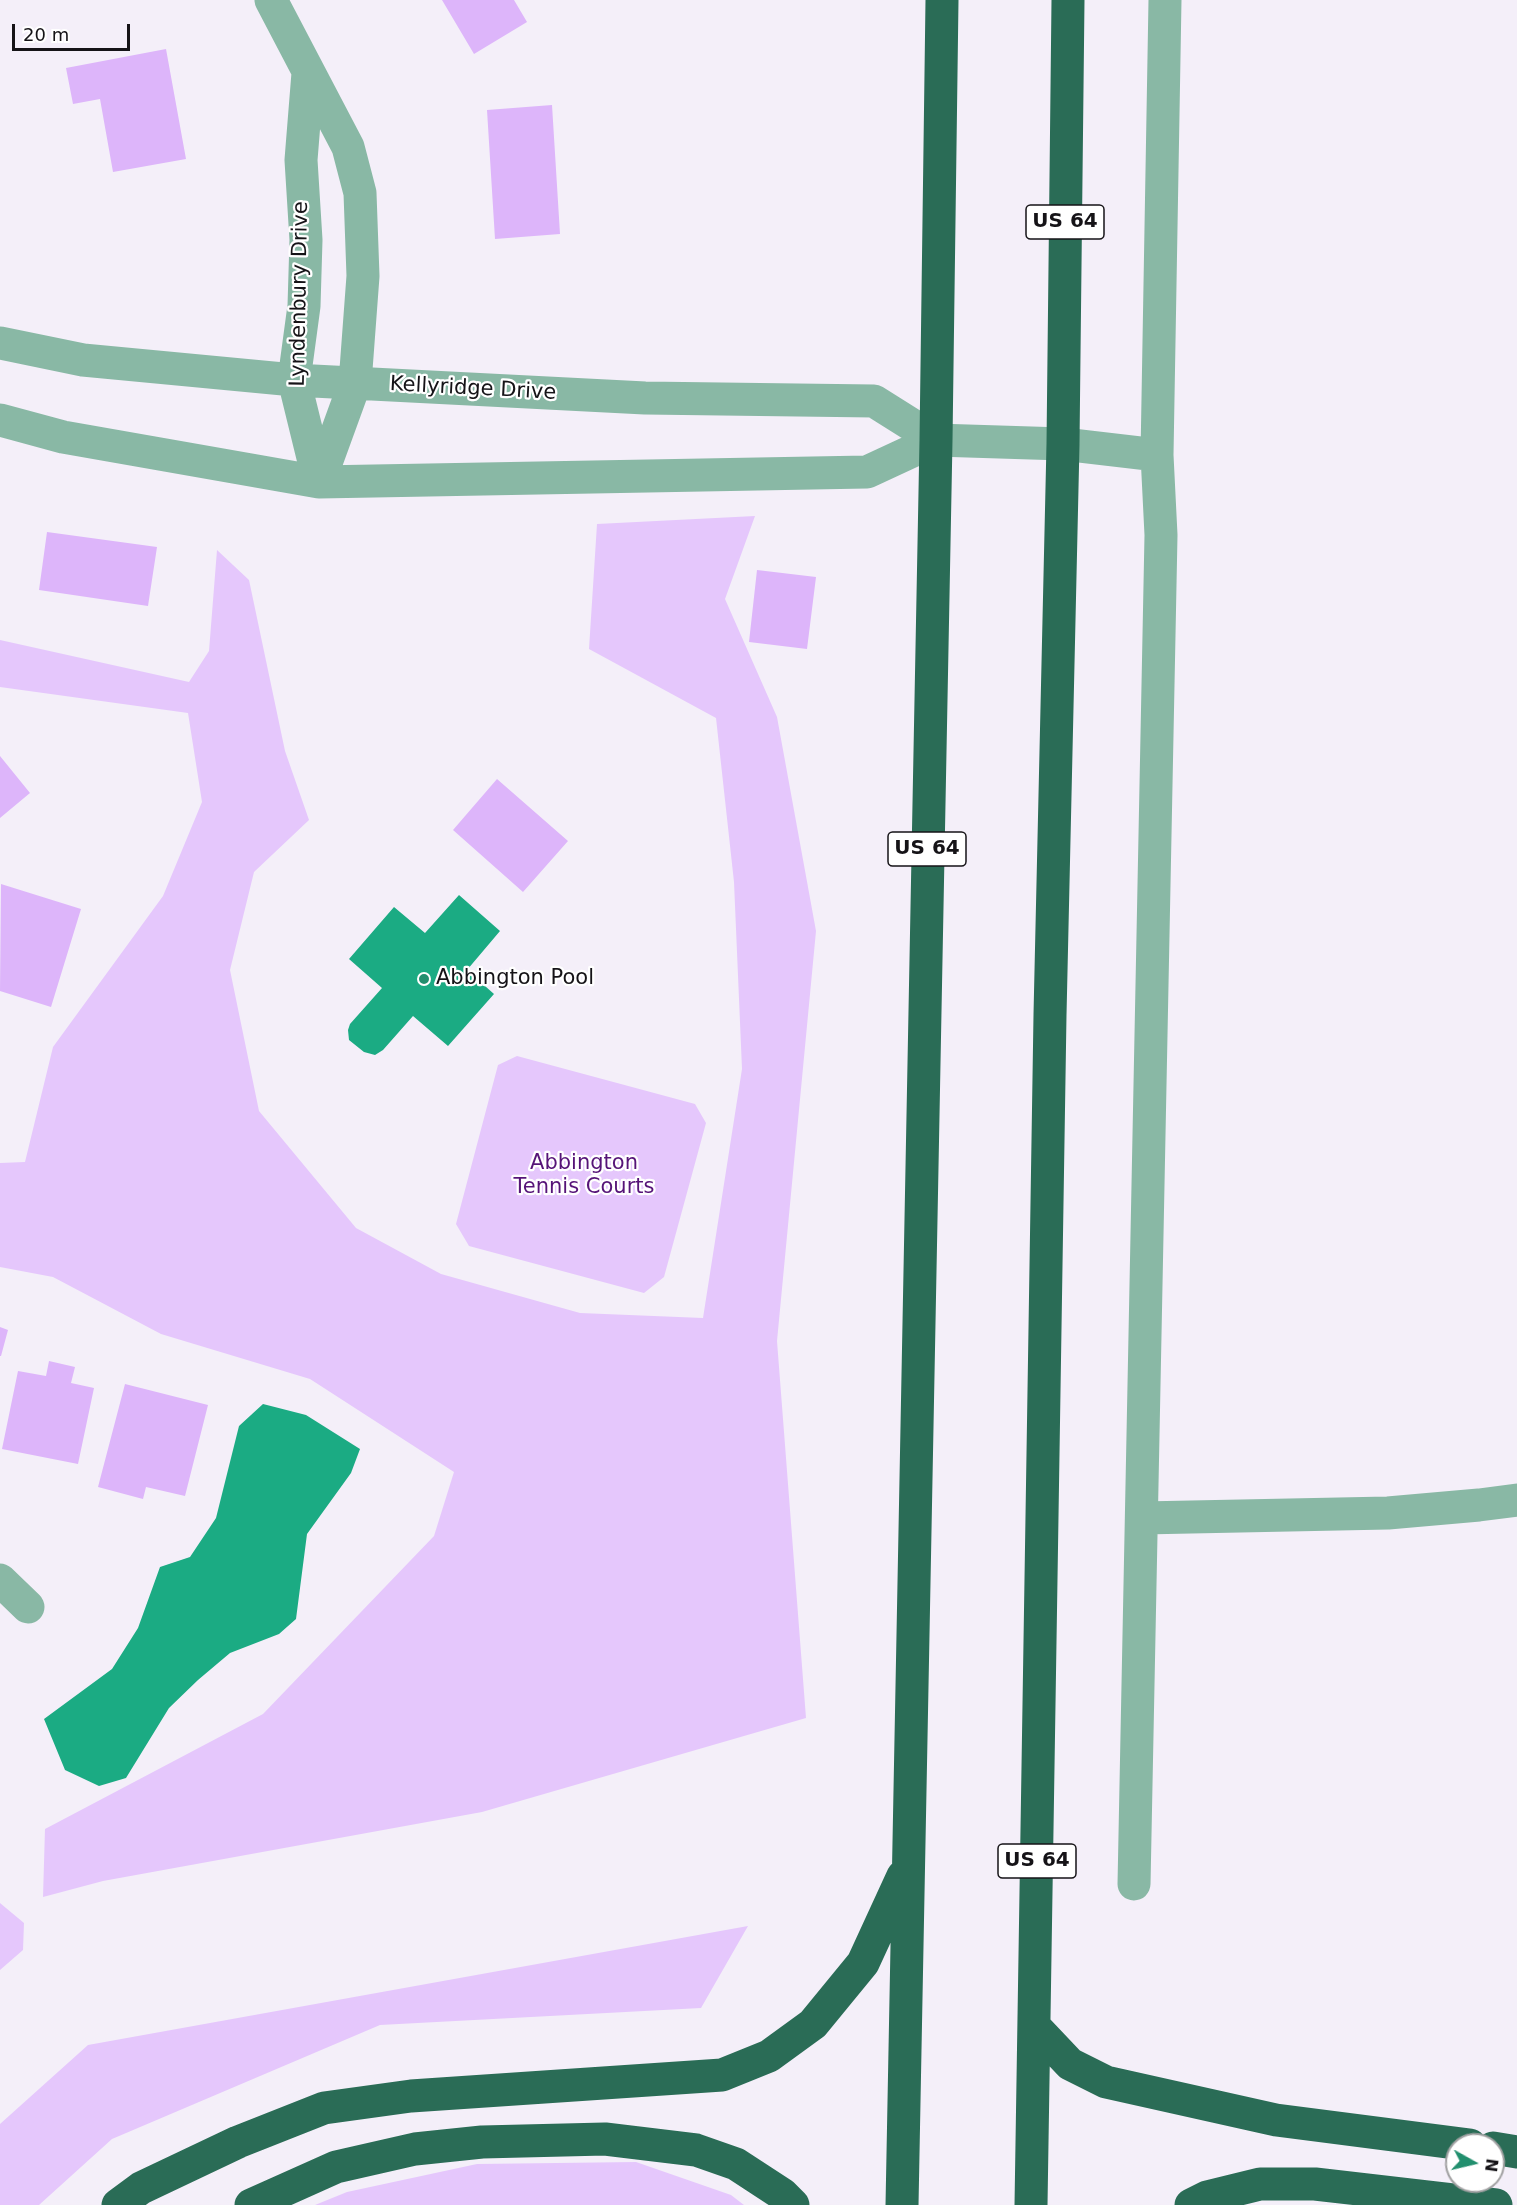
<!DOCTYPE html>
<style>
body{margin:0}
#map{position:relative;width:1517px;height:2205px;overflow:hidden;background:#f4eff9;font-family:"DejaVu Sans",sans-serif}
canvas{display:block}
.north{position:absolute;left:1445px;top:2133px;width:60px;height:60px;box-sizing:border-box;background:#fff;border:2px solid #a1a1a2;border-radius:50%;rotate:98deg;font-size:16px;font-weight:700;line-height:24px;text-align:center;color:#151317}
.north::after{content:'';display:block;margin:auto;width:21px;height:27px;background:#228f6e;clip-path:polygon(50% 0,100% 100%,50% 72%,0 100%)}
.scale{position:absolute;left:12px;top:24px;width:118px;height:27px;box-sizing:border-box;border:3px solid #151317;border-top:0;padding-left:8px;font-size:18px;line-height:21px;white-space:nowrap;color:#151317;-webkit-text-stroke:4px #fff;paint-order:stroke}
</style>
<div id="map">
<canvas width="1517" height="2205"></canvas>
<div class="north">N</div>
<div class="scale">20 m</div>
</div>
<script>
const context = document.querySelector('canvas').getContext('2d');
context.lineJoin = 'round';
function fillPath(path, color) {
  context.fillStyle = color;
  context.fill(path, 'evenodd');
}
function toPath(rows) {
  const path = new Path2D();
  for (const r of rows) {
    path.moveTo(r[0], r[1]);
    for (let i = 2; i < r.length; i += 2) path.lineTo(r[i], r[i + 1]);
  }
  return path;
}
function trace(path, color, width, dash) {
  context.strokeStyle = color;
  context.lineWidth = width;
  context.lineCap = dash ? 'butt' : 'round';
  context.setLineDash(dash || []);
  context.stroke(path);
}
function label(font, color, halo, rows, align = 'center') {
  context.font = font + ' "DejaVu Sans",sans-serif';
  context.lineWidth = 4.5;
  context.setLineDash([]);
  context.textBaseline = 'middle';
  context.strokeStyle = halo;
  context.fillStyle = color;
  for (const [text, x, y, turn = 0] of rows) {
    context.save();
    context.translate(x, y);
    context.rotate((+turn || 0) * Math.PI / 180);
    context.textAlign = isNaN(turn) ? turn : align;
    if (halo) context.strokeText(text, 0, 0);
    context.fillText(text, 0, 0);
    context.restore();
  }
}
const green = toPath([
 [755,516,725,599,777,717,816,931,777,1341,806,1718,482,1812,103,1881,43,1897,45,1829,263,1714,434,1536,454,1472,310,1379,161,1334,53,1277,0,1267,0,1163,25,1162,53,1047,163,896,202,802,188,713,0,687,0,640,189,682,209,651,217,550,249,580,285,751,309,820,254,872,230,970,259,1111,356,1228,441,1274,580,1313,703,1318,742,1069,734,882,716,718,589,649,597,524],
 [517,1056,695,1104,706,1123,664,1277,644,1293,469,1246,456,1224,498,1065],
 [0,1903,24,1923,23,1950,0,1970],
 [748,1926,701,2008,380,2025,112,2139,39,2205,0,2205,0,2124,88,2045],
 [636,2162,731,2195,744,2205,315,2205,347,2192,477,2164]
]);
const water = toPath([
 [459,895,500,931,467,970,494,994,448,1046,413,1016,383,1050,375,1055,364,1052,349,1040,348,1030,350,1024,382,988,349,959,394,907,425,933],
 [263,1404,306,1415,360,1449,351,1473,307,1534,296,1619,279,1634,230,1653,198,1680,169,1708,126,1778,99,1786,65,1770,44,1719,112,1669,138,1628,160,1567,190,1557,216,1518,239,1426]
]);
const building = toPath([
 [442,0,514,0,527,22,474,54],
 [166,49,186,159,113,172,100,99,73,104,66,68],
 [552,105,560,234,495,239,487,110],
 [47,532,157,547,148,606,39,590],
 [757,570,816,577,807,649,749,642],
 [0,756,30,793,0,818],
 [497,779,568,841,523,892,453,830],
 [1,884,81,909,51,1007,0,991],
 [0,1327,8,1330,1,1356,0,1356],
 [49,1361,75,1367,71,1383,94,1388,78,1464,2,1449,18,1371,46,1376],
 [125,1384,208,1405,185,1496,146,1487,143,1499,98,1487]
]);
const minor = toPath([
 [271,0,348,147,360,193,363,276,355,383,319,482],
 [308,73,301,160,306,240,304,306,294,380,319,482],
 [0,343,83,360,294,380,645,398,874,401,936,440],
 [0,420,63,437,319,482,867,472,936,440,1063,444,1157,455,1165,0],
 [1142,1518,1388,1513,1479,1505,1517,1500],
 [0,1580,28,1607],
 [1134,1884,1161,535,1157,455]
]);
const highway = toPath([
 [1034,2026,1070,2064,1106,2082,1276,2120,1470,2145],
 [1493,2148,1517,2152],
 [118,2205,141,2188,238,2142,324,2108,411,2096,722,2075,769,2056,813,2024,863,1963,903,1876],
 [251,2205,336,2167,415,2149,482,2142,605,2139,696,2150,736,2164,782,2194,793,2205],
 [902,2205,936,440,942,0],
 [1031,2205,1050,1015,1063,444,1068,0],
 [1191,2205,1207,2197,1260,2184,1315,2184,1496,2205]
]);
const markers = [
 [424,979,6,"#228f6e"]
];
const shields = [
 [1065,222,78],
 [927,849,78],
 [1037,1861,78]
];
const shieldNames = [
 ["US 64",1065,222],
 ["US 64",927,849],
 ["US 64",1037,1861]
];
const streetNames = [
 ["Lyndenbury Drive",300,294,-89],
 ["Kellyridge Drive",473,389,3]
];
const poiNames = [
 ["Abbington Pool",436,979]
];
const parkNames = [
 ["Abbington",584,1164],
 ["Tennis Courts",584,1188]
];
fillPath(green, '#e5c7fc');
fillPath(water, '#1bab83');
fillPath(building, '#ddb5fa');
trace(minor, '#89b8a5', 33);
trace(highway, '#2a6c56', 33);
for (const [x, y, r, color] of markers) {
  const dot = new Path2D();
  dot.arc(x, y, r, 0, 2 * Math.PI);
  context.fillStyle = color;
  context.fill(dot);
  trace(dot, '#fff', 2);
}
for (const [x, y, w] of shields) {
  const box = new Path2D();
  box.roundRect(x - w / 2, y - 17, w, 34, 4.5);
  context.fillStyle = '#fff';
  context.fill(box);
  trace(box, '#151317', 1.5);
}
label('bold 20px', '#151317', null, shieldNames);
label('21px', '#151317', '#fff', streetNames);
label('21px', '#151317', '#fff', poiNames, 'left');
label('21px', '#561478', '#fff', parkNames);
</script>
